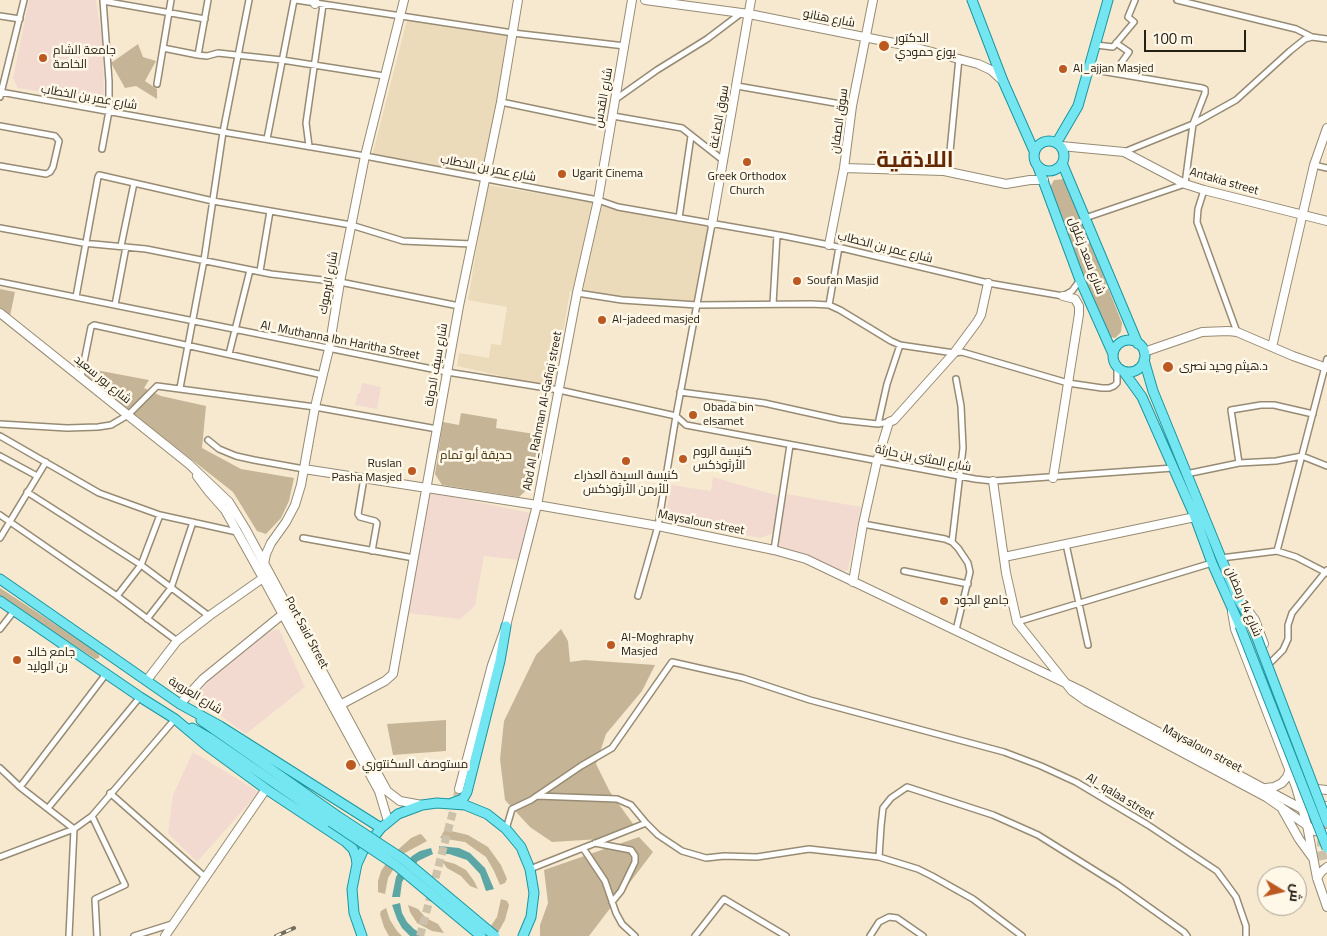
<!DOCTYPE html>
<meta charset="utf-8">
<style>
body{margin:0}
#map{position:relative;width:1327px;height:936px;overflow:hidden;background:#f6e9cf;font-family:"Titillium Web",Cairo,sans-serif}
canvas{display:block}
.north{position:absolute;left:1257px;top:866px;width:50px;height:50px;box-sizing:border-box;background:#fff7e7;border:1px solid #a7a193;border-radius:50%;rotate:99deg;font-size:14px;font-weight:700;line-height:20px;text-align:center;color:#242016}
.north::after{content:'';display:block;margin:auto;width:18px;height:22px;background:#bc5920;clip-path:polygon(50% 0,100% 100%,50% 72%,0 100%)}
.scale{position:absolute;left:1144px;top:30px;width:102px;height:22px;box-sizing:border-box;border:2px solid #242016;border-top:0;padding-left:6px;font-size:15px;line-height:18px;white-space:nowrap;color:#242016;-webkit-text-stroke:4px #fff7e7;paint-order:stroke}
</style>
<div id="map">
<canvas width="1327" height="936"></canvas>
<div class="north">ش</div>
<div class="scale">100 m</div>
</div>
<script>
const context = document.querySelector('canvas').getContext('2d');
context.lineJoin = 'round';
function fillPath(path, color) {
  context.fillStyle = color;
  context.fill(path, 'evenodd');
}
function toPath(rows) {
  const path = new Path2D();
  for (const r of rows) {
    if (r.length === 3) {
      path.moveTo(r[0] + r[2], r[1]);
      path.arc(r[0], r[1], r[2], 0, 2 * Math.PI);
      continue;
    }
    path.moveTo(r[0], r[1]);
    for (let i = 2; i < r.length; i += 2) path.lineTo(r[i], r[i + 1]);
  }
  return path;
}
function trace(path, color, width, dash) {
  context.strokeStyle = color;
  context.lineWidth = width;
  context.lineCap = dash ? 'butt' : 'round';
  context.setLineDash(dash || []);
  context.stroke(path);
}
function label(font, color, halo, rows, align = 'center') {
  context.font = font + ' "Titillium Web",Cairo,sans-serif';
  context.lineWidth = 5;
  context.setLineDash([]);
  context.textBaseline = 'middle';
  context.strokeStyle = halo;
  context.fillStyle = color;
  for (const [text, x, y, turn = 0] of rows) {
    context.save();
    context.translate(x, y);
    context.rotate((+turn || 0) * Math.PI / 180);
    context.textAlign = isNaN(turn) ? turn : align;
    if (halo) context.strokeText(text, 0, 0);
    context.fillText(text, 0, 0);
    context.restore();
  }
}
const built = toPath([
 [407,20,511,35,486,178,372,156],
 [487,185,709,222,696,304,619,299,570,291,554,388,457,366,459,353,489,358,491,344,501,345,507,307,468,300]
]);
const education = toPath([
 [29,0,96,0,103,45,104,102,18,88,13,78],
 [362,383,381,387,377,409,355,405,358,393,360,393],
 [713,477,779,496,775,529,771,534,760,538,710,528,710,525,665,518,671,485,711,491],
 [430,492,540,515,528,561,484,556,475,606,460,619,407,613,425,501],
 [786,494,861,507,848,570,842,571,769,555,778,530],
 [279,629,305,687,246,734,200,701,197,694,229,658,269,631],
 [193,752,259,792,197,862,168,833,173,795]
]);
const green = toPath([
 [138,44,143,57,156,61,145,81,157,89,157,99,136,86,125,88,111,63],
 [1065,179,1122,323,1121,332,1115,338,1104,335,1049,189,1054,180],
 [0,289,15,292,10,316,0,308],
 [85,368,149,380,144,388,161,396,206,406,202,448,241,469,294,478,289,501,281,518,266,534,257,531,233,492,84,375],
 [461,413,497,419,496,428,541,435,533,484,519,497,442,485,435,474,443,422,459,425],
 [0,588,99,653,99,658,95,659,0,597],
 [561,629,568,641,570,662,584,660,655,665,642,691,606,734,596,764,610,792,636,828,600,839,552,842,530,827,505,800,500,759,504,721,536,655],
 [446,720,446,751,393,755,387,724],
 [447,830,468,835,488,847,501,865,507,879,505,883,500,885,494,871,486,857,476,850,465,842,440,838,444,831],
 [420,834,422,835,427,841,403,854,388,878,385,894,378,892,378,881,381,871,392,855,411,838],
 [639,837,653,852,589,936,540,936,540,925,548,903,544,870],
 [441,860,455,864,466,870,474,881,478,889,470,886,461,876,447,868],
 [501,899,507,901,509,905,505,920,496,936,484,936,497,917],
 [408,905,418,909,426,918,438,924,444,933,432,931,417,923,410,912],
 [386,908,390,920,397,931,402,936,389,936,384,927,380,914,381,911]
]);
const water = toPath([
 [439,846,459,848,470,853,485,868,494,889,486,891,480,874,467,860,449,854,439,854],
 [431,848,433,854,418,861,407,874,402,882,400,897,392,897,396,877,400,870,412,856,420,851],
 [400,903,402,913,407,922,414,929,424,936,410,936,402,928,397,919,392,905]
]);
const secondaryTunnel = toPath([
 [420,936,459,789]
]);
const primaryTunnel = toPath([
 [1327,825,1322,839,1321,850,1327,876]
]);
const street = toPath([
 [208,0,198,55,207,56,218,53,282,60,384,76],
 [296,0,513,33,625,46],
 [1177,0,1296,29,1312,37],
 [103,1,205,19],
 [0,16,20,19],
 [1096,45,1113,47,1134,22,1128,17,1135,0],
 [163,48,198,55],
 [1114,73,1129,52,1116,43],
 [157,84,171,0],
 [737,86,852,106],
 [0,92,223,132,365,156,598,200,618,207,784,236,829,245,988,283,1063,296,1072,291,1080,280],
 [0,97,24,0],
 [616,99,657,70,707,39,740,14],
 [501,102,611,125],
 [613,116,682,128,724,161],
 [0,126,55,136,59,141,53,167,50,172,46,174,0,166],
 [267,139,294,0],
 [309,146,306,123,323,5],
 [102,149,109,111,109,81,103,0],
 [1124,152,1193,124,1236,100,1290,51,1305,39,1312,37,1327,39],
 [1314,165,1327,168],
 [948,172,959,58],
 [1204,190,1198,209,1197,222,1237,332],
 [679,218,691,136],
 [1085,218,1185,184,1193,124,1205,93,1205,89,1202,88,1089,69],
 [0,228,83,243,146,249,271,274,340,282,459,306],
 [121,246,134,183],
 [260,271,270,211],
 [0,282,447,372,559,390,676,416,686,425,975,479,993,481,1173,468],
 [577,293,622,300,697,305,811,304,829,305,840,310,891,341,900,345,954,353,962,352,1068,383,1102,388,1109,388,1114,386,1117,383,1117,367],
 [76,297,98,177,99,175,213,201,351,225,403,241,472,244],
 [773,304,777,235],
 [115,305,126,247],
 [829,305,839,247],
 [229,354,250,270],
 [1327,359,1277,551,1296,557,1327,573],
 [81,377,91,327,94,325,323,375],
 [180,388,204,260,223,132,249,0],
 [680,392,764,403,841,420,878,424,889,422],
 [0,424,67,428,98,427,111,425,128,415,157,386,315,407,437,429],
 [878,424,887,384,900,345],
 [0,436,99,493,160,515,237,532],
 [208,440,219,449,236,456,254,460,304,469],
 [0,456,37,476],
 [1239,463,1231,410,1261,405,1274,405,1313,414],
 [1186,474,1239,463,1276,461,1302,456,1327,466],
 [364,478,358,514,360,517,375,521,377,523,372,551],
 [27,492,141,565,209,616],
 [0,515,117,596,177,641],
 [863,524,945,539,952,542,958,548,968,563,970,572,956,630],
 [0,538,46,462],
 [303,538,414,558],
 [952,542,963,448,961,406,956,379],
 [1066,544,1088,645],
 [774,550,790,445],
 [1221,558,1277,551],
 [904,571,968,584],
 [117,596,141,565,160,515],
 [638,596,658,526,676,416,712,224],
 [147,619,171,588,193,522],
 [1017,622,1212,563],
 [0,629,14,611],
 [1270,663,1283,650,1288,639,1288,625,1292,613,1327,570],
 [0,768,20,787,74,829,69,936],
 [20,787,106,674],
 [110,793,205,877],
 [537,796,617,799,631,805,646,823],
 [48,808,140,697],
 [92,816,125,885,95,899,97,936],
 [506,829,512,809,531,800,581,766,612,748,672,662,743,678,810,700,1004,752,1041,766,1076,782,1148,825,1217,871,1236,897,1246,926,1246,936],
 [595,843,631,850,635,856,635,862,621,891,612,902],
 [583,848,605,881,616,913,622,924,635,936],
 [0,857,74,829,92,816,175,719],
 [879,857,881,826,883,808,891,798,907,787,993,815,1038,835,1118,885,1184,932,1187,936],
 [530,869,646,823,658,835,682,851,706,858,724,856,757,857,809,849,879,857,918,869,932,876,973,899,1022,936],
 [134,936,172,924],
 [695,936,724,899,786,936],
 [870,936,879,922,889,917,897,918,923,936]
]);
const secondary = toPath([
 [645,0,749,14,909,46,978,64,991,70,1003,81],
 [315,4,315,0],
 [1061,146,1124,152,1185,184,1204,190,1327,221],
 [844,168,944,171,1006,184,1030,180,1044,180],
 [712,224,751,0],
 [829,245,844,168,852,106,873,0],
 [0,313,189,464,229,502,245,528,387,791,400,801,422,805],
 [1272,347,1314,165,1327,128],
 [1144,352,1202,332,1228,331,1237,332,1293,356,1327,368],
 [304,469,537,505,658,526,774,550,806,559,1080,690,1306,811,1319,812,1327,806],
 [197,476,209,492,225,510,263,578,379,791,388,821],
 [1053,478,1079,314,1079,306,1075,299,1063,296],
 [993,481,1006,573,1017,622,1072,691,1086,701,1266,797,1315,831,1327,833],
 [1004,557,1195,517],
 [264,564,266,554,271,543,286,522,295,505,301,485,315,407,329,349,340,282,365,156,404,0],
 [853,582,863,524,877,461,889,422,894,420,954,353,977,322,981,315,988,283],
 [1232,612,1235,629,1296,787,1307,825,1317,878,1327,907],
 [1249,612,1255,620,1264,644],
 [147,680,177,641,209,616,263,578],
 [180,704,203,679,283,614],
 [340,705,385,681,393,674,459,306,501,102,518,0],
 [1266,788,1274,787,1282,783,1287,777,1290,769],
 [459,789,492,665,506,626,537,505,577,293,598,200,632,0],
 [1317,789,1327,790],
 [1281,807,1299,839,1312,857],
 [1317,878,1321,872,1327,867],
 [165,936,266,789]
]);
const primary = toPath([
 [972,0,1003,81,1034,151],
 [1049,156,15],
 [1057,142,1078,106,1108,0],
 [1062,163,1138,344],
 [1038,167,1080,280,1113,354],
 [1129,356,16],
 [1144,360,1153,391,1221,558,1238,599,1249,617],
 [1124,372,1142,397,1195,517,1212,563,1240,626],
 [0,579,180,704,220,726,381,828],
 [0,601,140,697,175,719,206,745,266,789,346,842,353,849,356,857,357,864],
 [201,720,336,815],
 [192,728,211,739,331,822],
 [452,803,463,799,467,792,500,661,506,626],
 [362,936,354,913,352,889,357,864,363,851,381,828,398,814,422,805,437,803,465,805,487,814,506,829,521,847,530,869,534,893,531,917,523,936]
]);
const rail = toPath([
 [276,936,294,928]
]);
const primaryBridge = toPath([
 [1249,617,1327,822],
 [1240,626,1327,848],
 [336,815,403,859,495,936],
 [331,822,397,866,481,936]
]);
const markers = [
 [884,46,6,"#bc5920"],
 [43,58,5,"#bc5920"],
 [1063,69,5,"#bc5920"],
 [747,162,5,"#bc5920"],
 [562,174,5,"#bc5920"],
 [797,281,5,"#bc5920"],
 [602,320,5,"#bc5920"],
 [1168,367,6,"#bc5920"],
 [693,415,5,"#bc5920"],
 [683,459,5,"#bc5920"],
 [626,461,5,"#bc5920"],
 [412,471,5,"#bc5920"],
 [944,601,5,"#bc5920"],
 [611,645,5,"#bc5920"],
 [17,660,5,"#bc5920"],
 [351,765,6,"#bc5920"]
];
const streetNames = [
 ["شارع هنانو",829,19,11],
 ["شارع عمر بن الخطاب",89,98,10],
 ["شارع القدس",604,98,-80],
 ["سوق الصاغة",720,117,-80],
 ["سوق الصفان",840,121,-82],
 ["شارع عمر بن الخطاب",488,169,11],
 ["Antakia street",1224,182,16],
 ["شارع عمر بن الخطاب",885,248,14],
 ["شارع سعد زغلول",1086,256,69],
 ["شارع اليرموك",329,283,-80],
 ["Al_Muthanna Ibn Haritha Street",340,341,11],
 ["شارع سيف الدولة",437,365,-80],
 ["شارع بور سعيد",102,380,39],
 ["Abd Al_Rahman Al-Gafiqi street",543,411,-79],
 ["شارع المثنى بن حارثة",923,459,11],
 ["Maysaloun street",701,523,11],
 ["شارع 14 رمضان",1243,602,67],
 ["Port Said Street",306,633,62],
 ["شارع العروبة",195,696,31],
 ["Maysaloun street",1202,749,28],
 ["Al_qalaa street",1120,797,31]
];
const poiNames = [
 ["الدكتور",895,39],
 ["يوزع حمودي",895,53],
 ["جامعة الشام",53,51],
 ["الخاصة",53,65],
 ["Al_ajjan Masjed",1073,69],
 ["Ugarit Cinema",572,174],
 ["Greek Orthodox",747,177,"center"],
 ["Church",747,191,"center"],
 ["Soufan Masjid",807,281],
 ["Al-jadeed masjed",612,320],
 ["د.هيثم وحيد نصرى",1179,367],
 ["Obada bin",703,408],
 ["elsamet",703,422],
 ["كنيسة الروم",693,452],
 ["الأرثوذكس",693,466],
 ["Ruslan",402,464,"right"],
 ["Pasha Masjed",402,478,"right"],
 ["كنيسة السيدة العذراء",626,476,"center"],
 ["للأرمن الأرثوذكس",626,490,"center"],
 ["جامع الجود",954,601],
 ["Al-Moghraphy",621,638],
 ["Masjed",621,652],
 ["جامع خالد",27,653],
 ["بن الوليد",27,667],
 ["مستوصف السكنتوري",362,765]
];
const parkNames = [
 ["حديقة أبو تمام",476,456]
];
const townNames = [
 ["اللاذقية",915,162]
];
fillPath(built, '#ecdbbb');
fillPath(education, '#f3dad1');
fillPath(green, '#c5b596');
fillPath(water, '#5ca6a5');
trace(secondaryTunnel, '#ccc1aa', 8, [8, 4]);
trace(primaryTunnel, '#ccc1aa', 9, [9, 4.5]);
trace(street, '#978b74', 8);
trace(secondary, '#978b74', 10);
trace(primary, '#1c969f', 11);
trace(street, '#fff', 5);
trace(secondary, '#fff', 8);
trace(primary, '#74e6f2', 9);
trace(rail, '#746c5c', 4);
trace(rail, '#fff7e7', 2, [5.5]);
trace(primaryBridge, '#1c969f', 11, []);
trace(primaryBridge, '#74e6f2', 9);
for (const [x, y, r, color] of markers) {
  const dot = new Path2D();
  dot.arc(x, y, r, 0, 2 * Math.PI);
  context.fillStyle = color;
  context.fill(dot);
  trace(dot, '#fff7e7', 2);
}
label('12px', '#242016', '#fff7e7', streetNames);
label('12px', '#242016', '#fff7e7', poiNames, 'left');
label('12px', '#3d2b00', '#fff7e7', parkNames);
label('bold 22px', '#642700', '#fff7e7', townNames);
</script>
